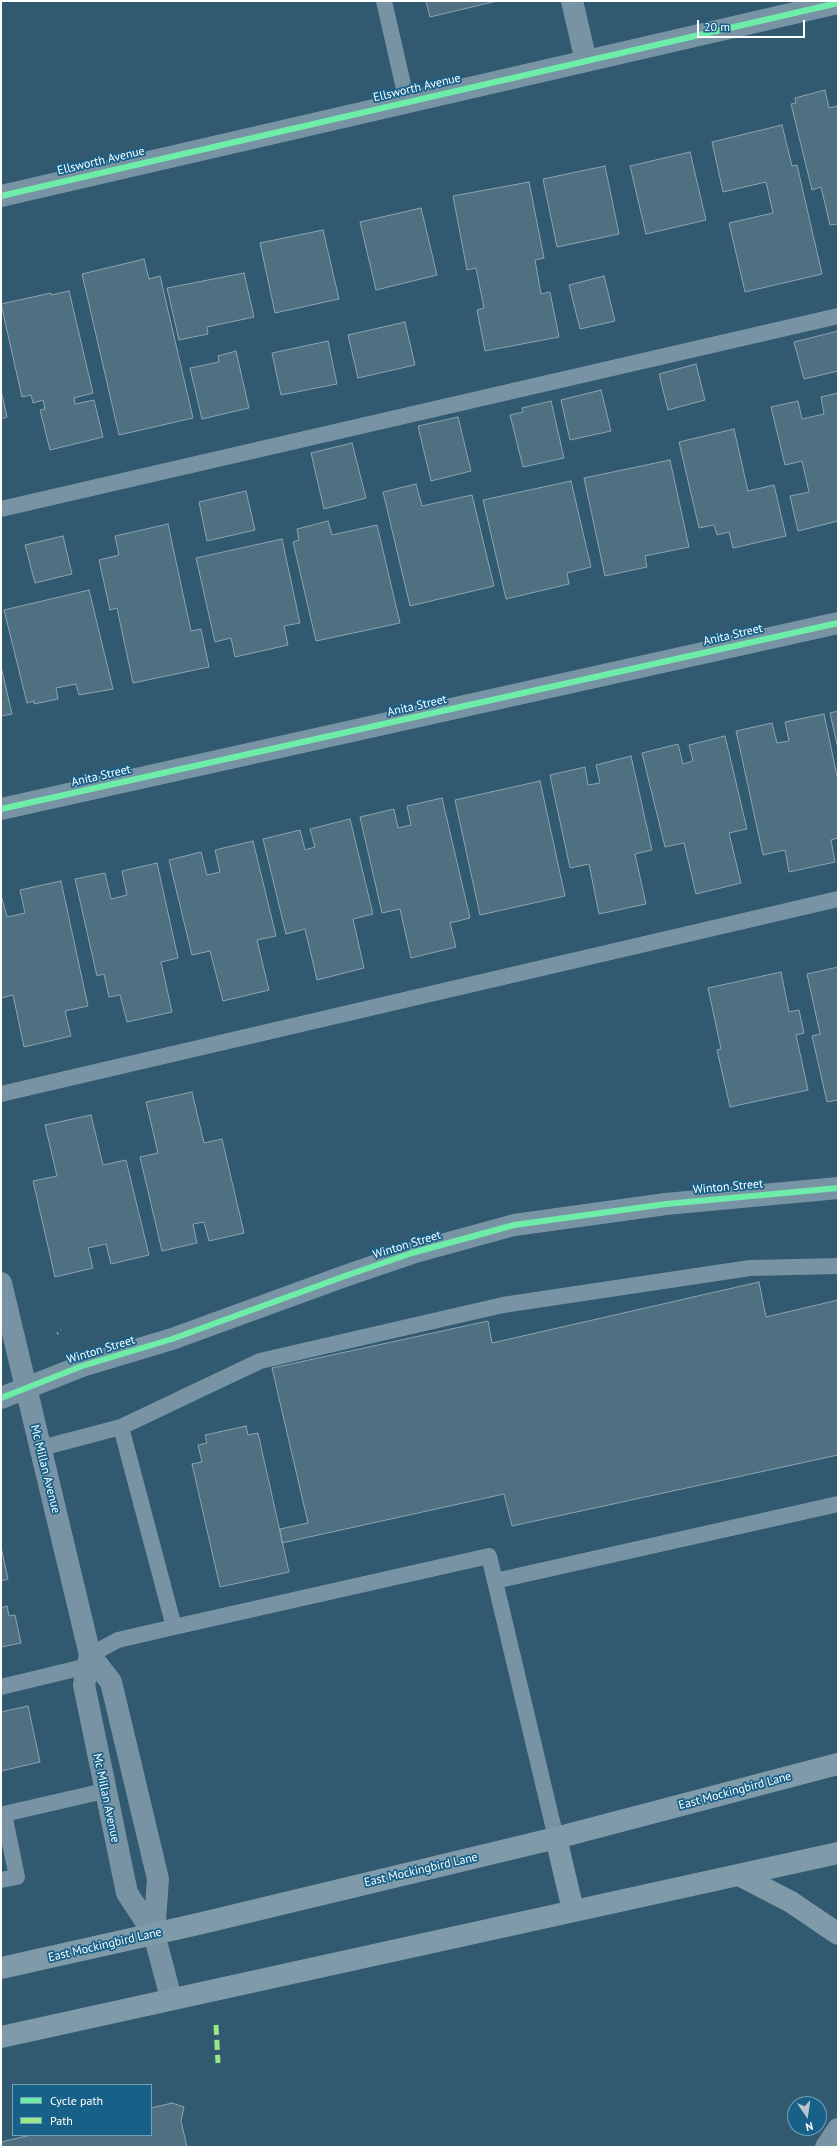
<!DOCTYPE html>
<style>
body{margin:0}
#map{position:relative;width:839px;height:2148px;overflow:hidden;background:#31596f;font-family:"PT Sans",sans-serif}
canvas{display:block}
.frame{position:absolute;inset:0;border:2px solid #fff;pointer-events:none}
.legend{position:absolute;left:12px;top:2084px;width:140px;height:52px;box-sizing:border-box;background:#176189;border:1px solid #74a0b8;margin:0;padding:5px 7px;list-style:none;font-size:12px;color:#fff}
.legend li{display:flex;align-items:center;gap:8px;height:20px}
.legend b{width:20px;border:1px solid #74a0b8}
.north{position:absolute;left:787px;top:2096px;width:40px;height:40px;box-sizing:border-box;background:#176189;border:1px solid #74a0b8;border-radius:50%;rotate:167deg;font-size:11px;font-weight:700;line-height:16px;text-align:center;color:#fff}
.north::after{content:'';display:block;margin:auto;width:14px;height:18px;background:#b7c5cd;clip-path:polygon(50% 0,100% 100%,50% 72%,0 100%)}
.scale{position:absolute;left:697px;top:20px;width:108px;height:18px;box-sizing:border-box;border:2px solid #fff;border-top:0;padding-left:5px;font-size:12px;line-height:14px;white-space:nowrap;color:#fff;-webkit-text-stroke:3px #176189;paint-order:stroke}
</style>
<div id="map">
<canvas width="839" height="2148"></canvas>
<div class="frame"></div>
<ul class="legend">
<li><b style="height:5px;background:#6deda7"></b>Cycle path</li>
<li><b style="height:5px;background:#98e88a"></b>Path</li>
</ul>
<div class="north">N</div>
<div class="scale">20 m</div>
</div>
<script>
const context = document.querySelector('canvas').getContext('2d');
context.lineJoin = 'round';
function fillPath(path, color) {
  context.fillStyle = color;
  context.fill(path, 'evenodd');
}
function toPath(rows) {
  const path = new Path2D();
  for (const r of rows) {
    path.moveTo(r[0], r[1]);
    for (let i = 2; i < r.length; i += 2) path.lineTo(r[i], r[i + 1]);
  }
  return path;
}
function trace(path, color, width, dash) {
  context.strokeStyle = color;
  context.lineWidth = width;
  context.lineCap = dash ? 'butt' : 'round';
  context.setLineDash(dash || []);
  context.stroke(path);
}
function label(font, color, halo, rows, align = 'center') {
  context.font = font + ' "PT Sans",sans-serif';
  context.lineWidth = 3.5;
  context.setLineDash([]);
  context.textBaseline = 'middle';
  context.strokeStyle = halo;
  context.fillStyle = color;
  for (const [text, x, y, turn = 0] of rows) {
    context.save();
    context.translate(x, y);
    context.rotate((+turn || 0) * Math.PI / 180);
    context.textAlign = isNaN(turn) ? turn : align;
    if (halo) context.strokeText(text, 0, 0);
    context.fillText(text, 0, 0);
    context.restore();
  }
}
const building = toPath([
 [426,1,497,1,430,17,426,1],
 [825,90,829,108,838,106,838,224,830,225,821,187,812,190,791,104,796,103,795,98,825,90],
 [782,125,792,166,797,165,822,274,745,292,729,223,773,213,766,182,723,192,712,142,782,125],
 [690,152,706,220,646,234,630,166,690,152],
 [605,166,619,234,557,247,543,179,605,166],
 [529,182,544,258,535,260,541,294,550,292,559,337,485,351,477,310,484,308,476,268,467,270,453,196,529,182],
 [421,208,437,275,376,290,360,222,421,208],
 [323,230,339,299,275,313,260,243,323,230],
 [144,259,149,279,160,276,193,418,119,435,82,274,144,259],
 [244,273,254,317,207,327,208,334,179,340,167,288,244,273],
 [604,276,615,321,580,329,569,285,604,276],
 [69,291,93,393,74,398,75,404,94,400,103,437,50,450,40,410,45,409,43,400,33,403,31,395,22,397,1,304,51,293,51,295,69,291],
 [405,322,415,365,358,378,348,335,405,322],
 [838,331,838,371,804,379,794,342,838,331],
 [328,341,337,384,281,395,272,353,328,341],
 [236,351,249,408,202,419,190,368,219,362,218,356,236,351],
 [696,364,705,400,668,410,659,374,696,364],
 [1,390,7,417,1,419,1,390],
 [601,390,611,431,570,440,561,400,601,390],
 [838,393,838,521,798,531,790,496,809,492,802,461,785,465,771,407,798,401,802,419,824,414,821,397,838,393],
 [551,401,564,458,523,467,510,415,523,412,522,408,551,401],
 [458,417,471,471,431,481,418,426,458,417],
 [734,429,748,491,774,485,786,536,733,548,729,532,717,535,714,525,699,528,679,442,734,429],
 [352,443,366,498,324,509,311,453,352,443],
 [670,460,689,547,645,556,647,567,605,576,584,478,670,460],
 [571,481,591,567,567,573,569,584,506,599,483,500,571,481],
 [416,484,422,506,472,495,494,586,410,606,383,492,416,484],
 [246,491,255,530,207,541,199,502,246,491],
 [328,521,332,535,377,525,400,623,316,641,293,542,299,540,297,529,328,521],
 [168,524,191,631,201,629,209,667,133,683,117,608,110,610,99,560,119,555,115,536,168,524],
 [63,536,72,574,35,583,25,545,63,536],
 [282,539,300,623,284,626,288,645,235,657,231,638,215,642,196,558,282,539],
 [89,590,113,689,79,695,76,684,56,688,58,699,34,704,34,701,27,703,4,610,89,590],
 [1,666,12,714,1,716,1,666],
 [838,711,838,749,830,713,838,711],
 [824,714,838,781,838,838,831,840,835,862,789,872,785,850,763,855,736,731,772,723,777,743,789,741,785,722,824,714],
 [725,736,747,829,729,833,741,883,696,894,684,843,665,847,642,753,678,744,683,764,693,761,689,745,725,736],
 [631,756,652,850,635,854,646,904,599,914,589,864,570,868,550,775,585,767,588,785,600,783,596,765,631,756],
 [540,781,565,896,480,915,455,800,540,781],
 [442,798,470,918,450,923,456,947,411,958,400,909,382,913,360,817,394,809,398,828,411,825,407,806,442,798],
 [350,819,373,914,353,919,364,968,317,980,305,929,286,934,263,839,300,830,305,850,315,847,310,829,350,819],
 [253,841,276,936,257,940,269,990,223,1001,210,951,192,955,169,860,201,852,207,875,220,872,215,850,253,841],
 [157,863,178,958,161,962,172,1012,127,1022,120,995,109,997,104,974,97,976,75,879,105,873,111,899,127,895,122,871,157,863],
 [61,881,88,1006,65,1011,71,1036,24,1047,13,995,1,998,1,895,7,917,25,913,20,890,61,881],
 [838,967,838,1100,827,1102,812,1036,820,1034,807,974,838,967],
 [781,972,789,1012,799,1010,804,1033,796,1035,808,1090,730,1107,717,1050,721,1049,708,988,781,972],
 [192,1092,204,1143,222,1139,244,1233,209,1241,204,1222,193,1224,197,1243,162,1251,140,1157,158,1153,146,1102,192,1092],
 [91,1115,103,1165,126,1160,149,1255,111,1264,106,1244,88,1248,93,1268,55,1277,33,1181,57,1176,45,1125,91,1115],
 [759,1282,766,1317,838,1300,838,1455,512,1526,504,1494,282,1543,280,1529,308,1523,272,1368,488,1321,492,1343,759,1282],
 [246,1426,248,1435,258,1433,289,1572,220,1587,192,1464,202,1462,198,1445,207,1443,205,1435,246,1426],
 [1,1547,8,1579,1,1581,1,1547],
 [7,1606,9,1616,15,1615,21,1643,1,1647,1,1608,7,1606],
 [28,1706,40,1762,1,1771,1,1712,28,1706],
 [172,2103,184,2107,181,2121,187,2147,1,2147,1,2142,31,2135,151,2135,151,2108,172,2103]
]);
const path = toPath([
 [57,1334,61,1330]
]);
const service = toPath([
 [384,1,407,102],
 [1,509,838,316],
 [1,1094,838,899],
 [41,1448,121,1427],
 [495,1581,838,1504],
 [90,1655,118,1640,174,1627],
 [1,1687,96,1664],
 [556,1838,489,1556,174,1627,121,1427,260,1361,503,1305,750,1268,838,1266],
 [1,1880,17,1877,4,1814,104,1791]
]);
const minor = toPath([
 [572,1,586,61],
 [1,196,838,3],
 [1,809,838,623],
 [1,1398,82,1366,172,1339,345,1276,412,1253,514,1225,666,1204,838,1188]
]);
const tertiary = toPath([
 [1,1283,90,1655,84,1685,127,1893,154,1934,171,1998],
 [90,1655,111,1682,158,1879,154,1934],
 [826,2147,838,2129]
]);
const secondary = toPath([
 [556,1838,573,1910],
 [739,1875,791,1902,838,1934],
 [1,1968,198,1924,556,1838,838,1764],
 [1,2037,838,1853]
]);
const quiet = toPath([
 [216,2025,218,2063]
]);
const cycleway = toPath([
 [1,196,838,3],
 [1,809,838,623],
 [1,1398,82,1366,172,1339,345,1276,412,1253,514,1225,666,1204,838,1188]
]);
const streetNames = [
 ["Ellsworth Avenue",417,88,-13],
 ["Ellsworth Avenue",101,161,-13],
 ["Anita Street",733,635,-13],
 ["Anita Street",417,706,-13],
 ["Anita Street",101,776,-13],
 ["Winton Street",728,1187,-5],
 ["Winton Street",407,1245,-17],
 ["Winton Street",101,1350,-17],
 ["Mc Millan Avenue",45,1469,76],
 ["East Mockingbird Lane",735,1791,-15],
 ["Mc Millan Avenue",106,1798,78],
 ["East Mockingbird Lane",421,1870,-13],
 ["East Mockingbird Lane",105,1945,-13]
];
fillPath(building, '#4f7081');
trace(building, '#8ca4b2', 1);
trace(path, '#7894a4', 2.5, [2, 3]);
trace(service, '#7894a4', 16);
trace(minor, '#7894a4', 22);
trace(tertiary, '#7894a4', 22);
trace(secondary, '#7f9aa9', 22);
trace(quiet, '#98e88a', 5, [10, 5]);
trace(cycleway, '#6deda7', 6);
label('12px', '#fff', '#176189', streetNames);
</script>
